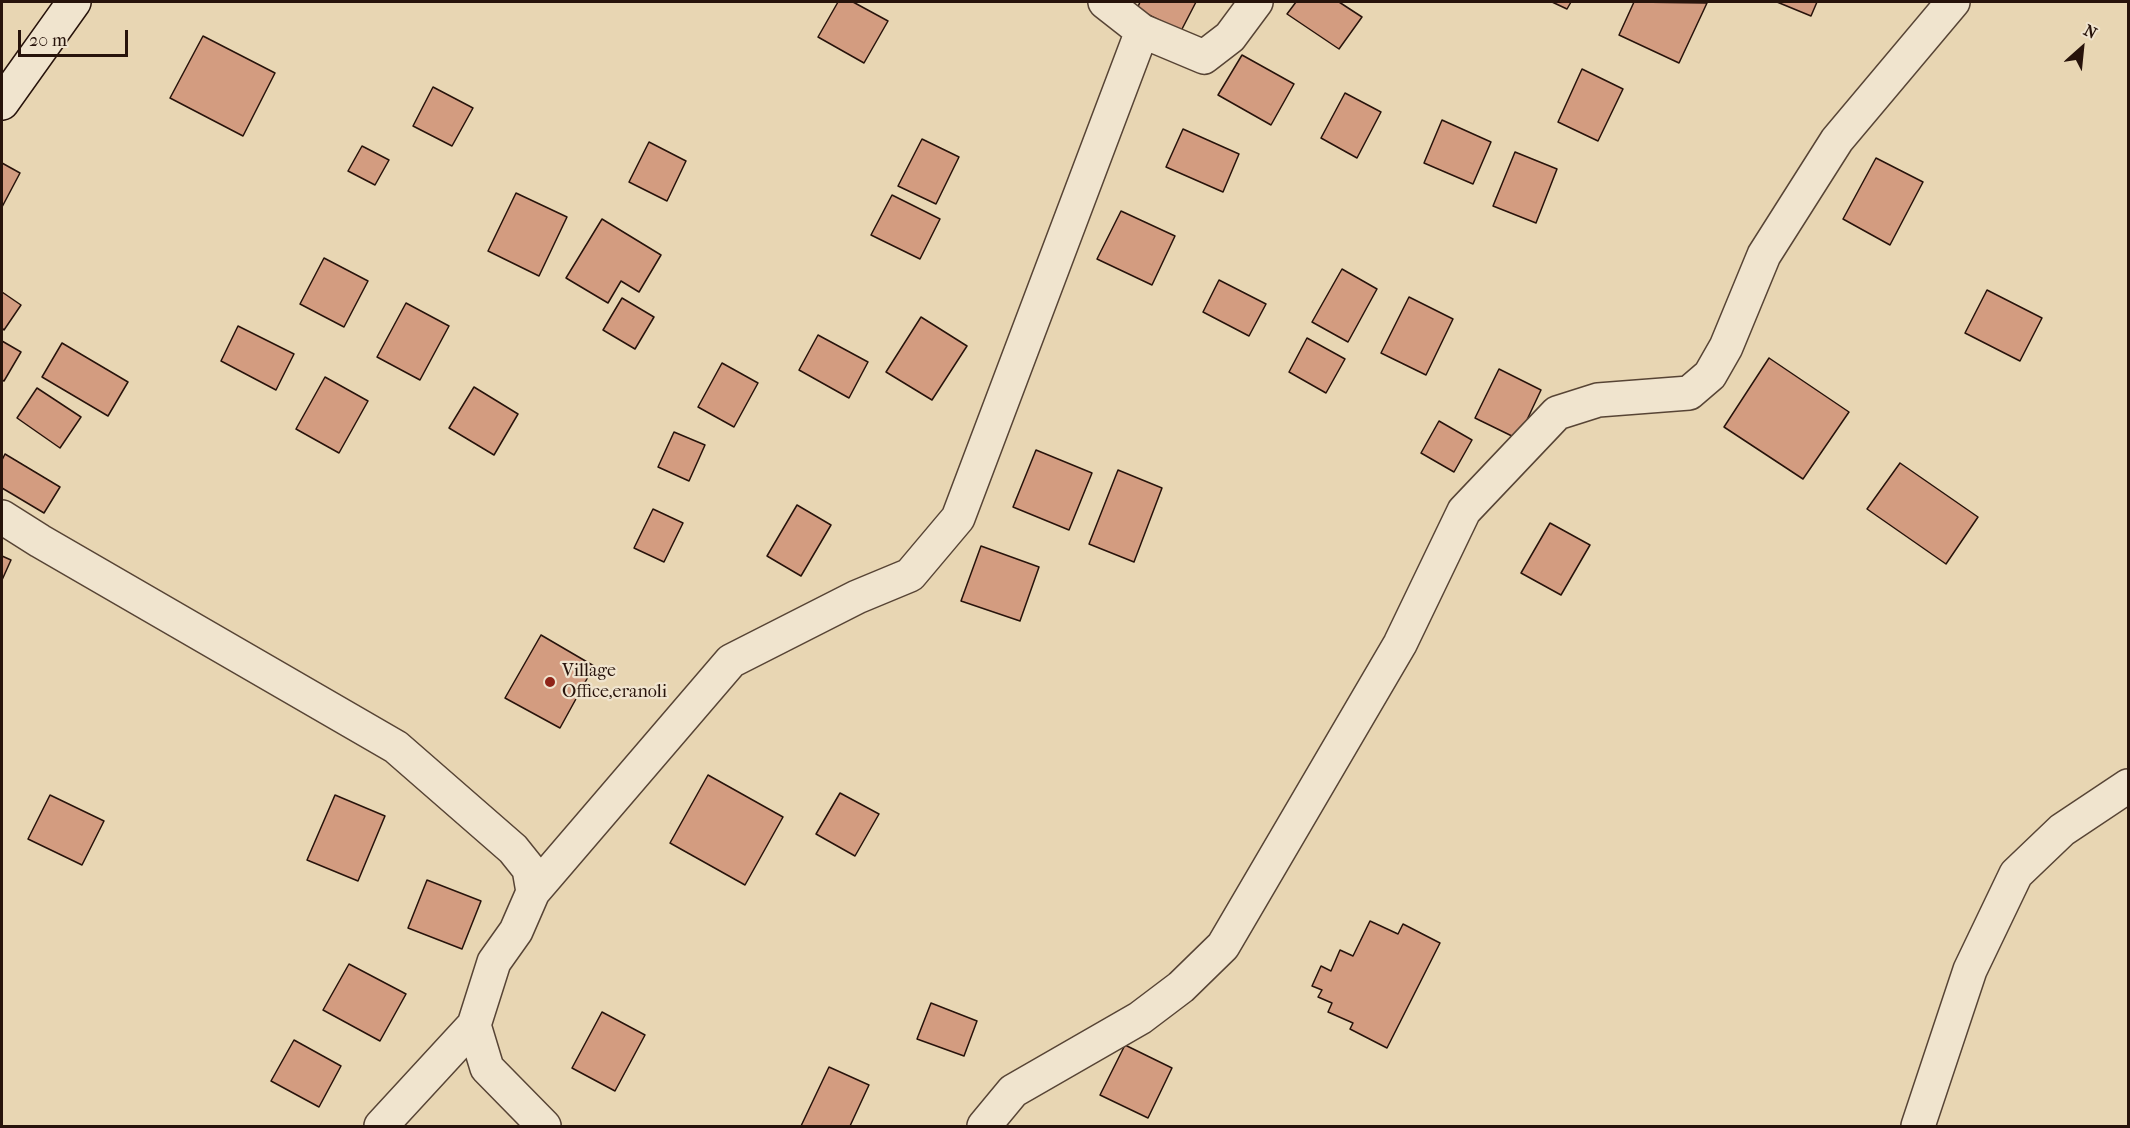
<!DOCTYPE html>
<style>
body{margin:0}
#map{position:relative;width:2130px;height:1128px;overflow:hidden;background:#e8d6b3;font-family:"IM FELL French Canon",serif}
canvas{display:block}
.frame{position:absolute;inset:0;border:3px solid #27130b;pointer-events:none}
.north{position:absolute;left:2052px;top:18px;width:60px;height:60px;-webkit-text-stroke:4px #f0e4ce;paint-order:stroke;rotate:27deg;font-size:16px;font-weight:700;line-height:24px;text-align:center;color:#27130b}
.north::after{content:'';display:block;margin:auto;width:21px;height:27px;background:#27130b;clip-path:polygon(50% 0,100% 100%,50% 72%,0 100%)}
.scale{position:absolute;left:18px;top:30px;width:110px;height:27px;box-sizing:border-box;border:3px solid #27130b;border-top:0;padding-left:8px;font-size:18px;line-height:21px;white-space:nowrap;color:#27130b;-webkit-text-stroke:4px #f0e4ce;paint-order:stroke}
</style>
<div id="map">
<canvas width="2130" height="1128"></canvas>
<div class="frame"></div>
<div class="north">N</div>
<div class="scale">20 m</div>
</div>
<script>
const context = document.querySelector('canvas').getContext('2d');
context.lineJoin = 'round';
function fillPath(path, color) {
  context.fillStyle = color;
  context.fill(path, 'evenodd');
}
function toPath(rows) {
  const path = new Path2D();
  for (const r of rows) {
    path.moveTo(r[0], r[1]);
    for (let i = 2; i < r.length; i += 2) path.lineTo(r[i], r[i + 1]);
  }
  return path;
}
function trace(path, color, width, dash) {
  context.strokeStyle = color;
  context.lineWidth = width;
  context.lineCap = dash ? 'butt' : 'round';
  context.setLineDash(dash || []);
  context.stroke(path);
}
function label(font, color, halo, rows, align = 'center') {
  context.font = font + ' "IM FELL French Canon",serif';
  context.lineWidth = 4.5;
  context.setLineDash([]);
  context.textBaseline = 'middle';
  context.strokeStyle = halo;
  context.fillStyle = color;
  for (const [text, x, y, turn = 0] of rows) {
    context.save();
    context.translate(x, y);
    context.rotate((+turn || 0) * Math.PI / 180);
    context.textAlign = isNaN(turn) ? turn : align;
    if (halo) context.strokeText(text, 0, 0);
    context.fillText(text, 0, 0);
    context.restore();
  }
}
const building = toPath([
 [838,2,853,2,888,21,864,63,818,37,838,2],
 [1140,2,1196,2,1181,31,1137,9,1140,2],
 [1296,2,1339,2,1362,17,1339,49,1287,14,1296,2],
 [1552,2,1571,2,1567,9,1552,2],
 [1634,2,1707,3,1679,63,1619,35,1634,2],
 [1777,2,1817,2,1811,16,1777,2],
 [203,36,275,73,243,136,170,98,203,36],
 [1242,55,1294,84,1271,125,1218,95,1242,55],
 [1582,69,1623,89,1598,141,1558,122,1582,69],
 [433,87,473,108,452,146,413,126,433,87],
 [1345,93,1381,112,1357,158,1321,138,1345,93],
 [1442,120,1491,142,1473,184,1424,163,1442,120],
 [1183,129,1239,154,1223,192,1166,167,1183,129],
 [922,139,959,157,936,204,898,186,922,139],
 [649,142,686,161,667,201,629,182,649,142],
 [362,146,389,160,375,185,348,171,362,146],
 [1515,152,1557,169,1536,223,1493,206,1515,152],
 [1876,158,1923,182,1890,245,1843,219,1876,158],
 [2,163,20,173,2,207,2,163],
 [516,193,567,217,539,276,488,251,516,193],
 [892,195,940,219,920,259,871,235,892,195],
 [1121,211,1175,236,1152,285,1097,259,1121,211],
 [602,219,661,255,639,292,621,281,608,303,566,278,602,219],
 [324,258,368,281,344,327,300,304,324,258],
 [1342,269,1377,289,1348,342,1312,322,1342,269],
 [1219,280,1266,304,1249,336,1203,312,1219,280],
 [1987,290,2042,318,2020,361,1965,333,1987,290],
 [2,292,21,305,4,330,2,328,2,292],
 [1409,297,1453,319,1426,375,1381,353,1409,297],
 [622,298,654,317,635,349,603,330,622,298],
 [406,303,449,326,420,380,377,357,406,303],
 [921,317,967,346,932,400,886,372,921,317],
 [238,326,294,354,276,390,221,361,238,326],
 [818,335,868,362,849,398,799,370,818,335],
 [1307,338,1345,359,1326,393,1289,372,1307,338],
 [2,341,21,352,4,381,2,380,2,341],
 [62,343,128,382,108,416,42,377,62,343],
 [1769,358,1849,412,1803,479,1724,427,1769,358],
 [722,363,758,383,734,427,698,407,722,363],
 [1499,369,1541,390,1518,439,1475,418,1499,369],
 [325,377,368,401,339,453,296,429,325,377],
 [474,387,518,414,494,455,449,428,474,387],
 [37,388,81,417,60,448,17,418,37,388],
 [1439,421,1472,440,1454,472,1421,453,1439,421],
 [674,432,705,445,689,481,658,467,674,432],
 [1036,450,1092,473,1069,530,1013,507,1036,450],
 [5,454,60,487,44,513,2,488,2,460,5,454],
 [1900,463,1978,517,1946,564,1867,509,1900,463],
 [1118,470,1162,488,1134,562,1089,544,1118,470],
 [797,505,831,525,801,576,767,556,797,505],
 [653,509,683,523,664,562,634,548,653,509],
 [1550,523,1590,545,1561,595,1521,573,1550,523],
 [981,546,1039,567,1020,621,961,601,981,546],
 [2,556,11,560,2,580,2,556],
 [541,635,594,666,560,728,505,698,541,635],
 [708,775,783,817,745,885,670,843,708,775],
 [840,793,879,814,855,856,816,834,840,793],
 [50,795,104,821,82,865,28,839,50,795],
 [335,795,385,816,358,881,307,860,335,795],
 [427,880,481,901,462,949,408,928,427,880],
 [1370,921,1398,934,1403,924,1440,943,1387,1048,1350,1029,1353,1023,1328,1012,1332,1003,1318,997,1322,990,1312,986,1321,966,1331,971,1340,950,1353,956,1370,921],
 [349,964,406,994,380,1041,323,1010,349,964],
 [931,1003,977,1021,964,1056,917,1039,931,1003],
 [602,1012,645,1035,615,1091,572,1068,602,1012],
 [294,1040,341,1066,319,1107,271,1081,294,1040],
 [1125,1045,1172,1068,1148,1118,1100,1095,1125,1045],
 [829,1067,869,1085,850,1126,801,1126,829,1067]
]);
const minor = toPath([
 [1105,2,1142,31,1204,57,1230,37,1256,2],
 [2,517,40,541,396,747,513,849,529,869,533,892,516,931,494,962,474,1025,487,1068,544,1126],
 [533,892,731,661,857,597,910,575,958,518,1142,31],
 [381,1126,474,1025],
 [984,1126,1013,1091,1140,1018,1181,987,1223,946,1400,644,1464,511,1557,413,1598,400,1689,393,1710,375,1726,347,1764,255,1837,140,1953,2],
 [1918,1126,1970,970,2016,874,2062,830,2128,786]
]);
const secondary = toPath([
 [2,103,74,2]
]);
const markers = [
 [550,682,6,"#8f2418"]
];
const poiNames = [
 ["Village",562,672],
 ["Office,eranoli",562,693]
];
fillPath(building, '#d39c80');
trace(building, '#27130b', 1.5);
trace(minor, '#574435', 36);
trace(secondary, '#27130b', 36);
trace(minor, '#f0e4ce', 33);
trace(secondary, '#f0e4ce', 33);
for (const [x, y, r, color] of markers) {
  const dot = new Path2D();
  dot.arc(x, y, r, 0, 2 * Math.PI);
  context.fillStyle = color;
  context.fill(dot);
  trace(dot, '#f0e4ce', 2);
}
label('18px', '#27130b', '#f0e4ce', poiNames, 'left');
</script>
